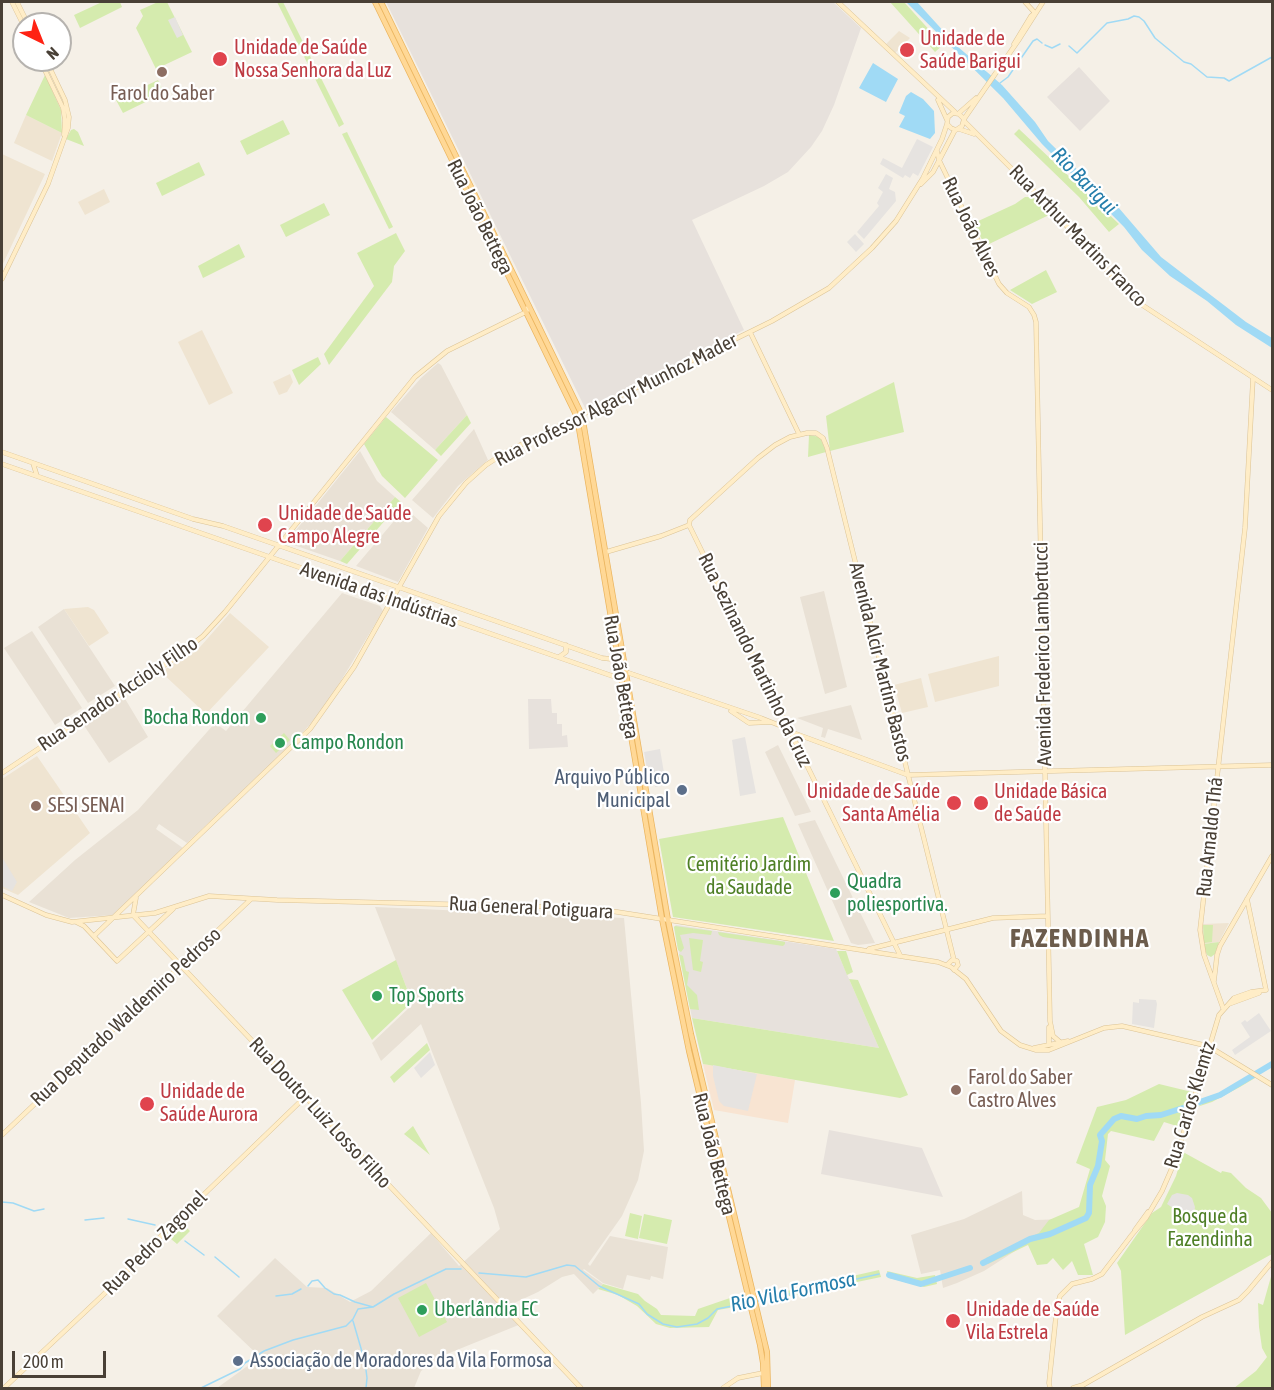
<!DOCTYPE html>
<meta charset="utf-8">
<style>
body{margin:0}
#map{position:relative;width:1274px;height:1390px;overflow:hidden;background:#f5f0e7;font-family:"Asap Condensed",sans-serif}
canvas{display:block}
.frame{position:absolute;inset:0;border:3px solid #494036;pointer-events:none}
.north{position:absolute;left:12px;top:12px;width:60px;height:60px;box-sizing:border-box;background:#fff;border:2px solid #b6b3af;border-radius:50%;rotate:137deg;font-size:16px;font-weight:700;line-height:24px;text-align:center;color:#494036}
.north::after{content:'';display:block;margin:auto;width:21px;height:27px;background:#ff2314;clip-path:polygon(50% 0,100% 100%,50% 72%,0 100%)}
.scale{position:absolute;left:12px;top:1351px;width:94px;height:27px;box-sizing:border-box;border:3px solid #494036;border-top:0;padding-left:8px;font-size:18px;line-height:21px;white-space:nowrap;color:#494036;-webkit-text-stroke:4px #fff;paint-order:stroke}
</style>
<div id="map">
<canvas width="1274" height="1390"></canvas>
<div class="frame"></div>
<div class="north">N</div>
<div class="scale">200 m</div>
</div>
<script>
const context = document.querySelector('canvas').getContext('2d');
context.lineJoin = 'round';
function fillPath(path, color) {
  context.fillStyle = color;
  context.fill(path, 'evenodd');
}
function toPath(rows) {
  const path = new Path2D();
  for (const r of rows) {
    path.moveTo(r[0], r[1]);
    for (let i = 2; i < r.length; i += 2) path.lineTo(r[i], r[i + 1]);
  }
  return path;
}
function trace(path, color, width, dash) {
  context.strokeStyle = color;
  context.lineWidth = width;
  context.lineCap = dash ? 'butt' : 'round';
  context.setLineDash(dash || []);
  context.stroke(path);
}
function label(font, color, halo, rows, align = 'center') {
  context.font = font + ' "Asap Condensed",sans-serif';
  context.lineWidth = 4.5;
  context.setLineDash([]);
  context.textBaseline = 'middle';
  context.strokeStyle = halo;
  context.fillStyle = color;
  for (const [text, x, y, turn = 0] of rows) {
    context.save();
    context.translate(x, y);
    context.rotate((+turn || 0) * Math.PI / 180);
    context.textAlign = isNaN(turn) ? turn : align;
    if (halo) context.strokeText(text, 0, 0);
    context.fillText(text, 0, 0);
    context.restore();
  }
}
const residential = toPath([
 [438,363,441,365,467,415,435,450,391,412,421,378],
 [474,429,488,460,458,486,433,518,412,500],
 [360,451,377,481,395,497,340,561,288,543,288,540],
 [405,508,428,528,398,582,356,566],
 [824,591,847,687,825,694,800,597],
 [342,593,380,606,383,611,333,694,315,719,290,746,187,843,159,824,156,829,183,848,114,915,69,918,29,902,75,860,138,810,215,723,226,731],
 [64,609,115,686,88,703,38,627],
 [32,631,82,708,55,725,4,648],
 [124,697,148,737,109,763,83,724],
 [851,705,862,740,828,729,825,738,822,737,821,737,823,728,797,718],
 [778,745,811,812,795,816,765,752],
 [815,820,875,943,858,945,851,943,798,824],
 [375,907,624,918,641,1103,644,1151,638,1180,622,1216,588,1264,590,1266,610,1236,668,1247,663,1279,651,1276,650,1280,627,1275,623,1289,603,1283,584,1269,583,1270,603,1284,593,1294,574,1274,562,1277,538,1292,497,1311,500,1314,508,1311,521,1324,447,1354,421,1371,414,1388,217,1388,260,1357,217,1316,275,1258,307,1287,327,1288,350,1302,371,1291,431,1233,459,1266,500,1229,494,1208,421,1024,381,1061,372,1043,413,1004],
 [1022,1191,1023,1215,1035,1220,1065,1219,984,1271,957,1283,943,1288,940,1270,921,1274,911,1235,964,1219]
]);
const commercial = toPath([
 [703,1064,795,1080,788,1123,714,1110]
]);
const industrial = toPath([
 [386,2,833,2,861,28,834,105,822,131,811,147,788,172,764,186,692,220,744,330,586,410],
 [1079,67,1110,101,1080,131,1047,97],
 [528,699,551,699,552,713,557,713,557,724,562,724,562,736,567,735,568,747,529,749],
 [676,925,836,949,879,1048,692,1018,674,927],
 [829,1130,922,1148,943,1197,821,1174]
]);
const education = toPath([
 [899,31,910,38,895,53,886,44],
 [26,115,62,133,52,161,14,143],
 [2,154,45,174,2,266],
 [104,189,110,202,85,215,78,202],
 [202,330,233,393,209,405,178,342],
 [290,374,293,382,287,392,279,395,273,382],
 [88,607,94,610,109,633,89,646,64,609],
 [230,613,269,647,206,714,161,672,200,647],
 [999,656,999,686,935,702,928,674],
 [921,678,928,707,902,713,894,685],
 [37,756,90,833,18,895,2,888,2,779],
 [1229,923,1219,942,1203,944,1203,924]
]);
const green = toPath([
 [102,2,120,2,122,7,80,28,74,15],
 [158,2,167,2,192,52,156,69,136,28,143,16,140,10],
 [277,2,283,2,344,124,339,127],
 [890,2,904,2,943,45,935,52],
 [45,75,61,110,62,133,26,115],
 [158,80,164,93,123,113,116,100],
 [283,120,290,134,247,155,240,141],
 [74,129,78,132,84,146,66,139,71,130],
 [1019,129,1054,162,1119,224,1109,232,1079,197,1014,134],
 [347,132,393,227,389,229,342,134],
 [199,162,205,175,162,196,156,183],
 [1025,197,1033,197,1049,215,985,246,974,223,1015,204],
 [324,203,330,215,286,237,280,225],
 [396,233,405,251,394,266,392,282,329,365,324,354,374,286,357,253],
 [239,244,245,257,203,278,198,266],
 [1046,270,1057,292,1032,304,1010,290],
 [318,357,321,364,299,385,292,370],
 [894,382,904,432,830,451,826,416],
 [467,415,471,423,441,456,435,450],
 [386,417,438,460,405,498,382,476,364,444],
 [809,435,820,437,826,452,808,457],
 [395,497,401,502,347,564,340,561],
 [284,733,290,740,276,753,270,746],
 [783,817,834,941,673,917,659,839],
 [1203,925,1213,925,1212,942,1204,943],
 [675,926,712,931,711,935,693,933,680,935,684,948,681,952,678,950,674,927],
 [718,932,780,941,785,942,785,944,783,946,723,937,719,935],
 [689,938,703,940,700,961,703,962,701,972,693,970],
 [1219,942,1215,954,1211,957,1207,955,1203,944],
 [837,951,846,951,853,972,847,975],
 [679,954,683,956,686,971,689,972,687,985,697,995,699,1010,690,1009],
 [396,960,412,1002,372,1040,342,990],
 [849,979,858,980,908,1095,900,1098,703,1064,692,1018,879,1048],
 [427,1043,430,1050,394,1083,390,1077],
 [1252,1076,1255,1078,1240,1087,1212,1102,1197,1107],
 [1159,1084,1192,1092,1183,1128,1164,1122,1154,1141,1111,1131,1108,1134,1105,1160,1110,1166,1102,1196,1106,1206,1105,1222,1098,1237,1084,1244,1093,1275,1078,1275,1072,1261,1063,1270,1053,1258,1047,1264,1037,1265,1028,1245,988,1264,986,1258,1039,1233,1049,1220,1079,1207,1090,1169,1076,1163,1097,1107,1126,1100],
 [413,1126,430,1155,404,1134],
 [1183,1152,1221,1173,1222,1171,1231,1173,1246,1188,1261,1198,1272,1213,1272,1254,1125,1335,1121,1271,1117,1263,1152,1213,1161,1207,1176,1176],
 [630,1213,642,1216,638,1239,625,1236],
 [644,1214,672,1220,667,1244,639,1238],
 [179,1220,190,1231,177,1244,165,1234],
 [879,1270,881,1277,761,1302,760,1297],
 [887,1271,917,1278,935,1275,937,1284,924,1287,889,1278],
 [1272,1273,1272,1388,1234,1388,1256,1371,1267,1357,1262,1348,1259,1327,1258,1303,1263,1305],
 [426,1283,447,1322,419,1337,398,1298],
 [603,1284,638,1294,645,1301,657,1309,661,1315,695,1316,698,1309,730,1298,745,1300,746,1305,718,1310,709,1327,670,1328,656,1324,637,1306,618,1295,598,1289]
]);
const parking = toPath([
 [175,17,183,35,177,38,168,20],
 [917,139,933,147,918,176,913,173,910,178,905,175,903,178,880,164,883,158,902,168],
 [886,174,893,178,889,189,895,192,896,201,864,239,857,232,879,206,877,203,883,192,878,188],
 [855,234,864,244,856,252,847,242],
 [745,737,756,793,740,796,732,740],
 [660,749,666,785,655,787,653,770,647,769,644,752],
 [2,857,17,882,12,891,2,886],
 [1139,999,1156,1000,1157,1004,1154,1028,1132,1024,1133,1002,1139,1003],
 [1259,1013,1271,1031,1235,1055,1232,1050,1250,1037,1241,1023,1245,1020,1247,1022],
 [430,1052,435,1065,421,1078,414,1068],
 [713,1065,757,1074,748,1111,724,1106,719,1101,713,1076],
 [1177,1193,1188,1195,1192,1198,1195,1207,1193,1218,1182,1224,1180,1219,1183,1215,1167,1204,1172,1195]
]);
const water = toPath([
 [906,2,917,2,957,46,1002,85,1035,122,1048,141,1098,190,1118,207,1161,257,1246,322,1272,338,1272,348,1236,325,1207,301,1170,276,1142,250,1124,227,1042,144,1003,98],
 [873,63,898,79,886,102,859,88],
 [911,92,923,99,934,111,935,133,930,139,899,127,905,116,899,113,906,96]
]);
const stream = toPath([
 [1045,45,1052,48,1060,44],
 [1069,46,1077,53,1107,23,1128,19,1134,16,1139,17,1144,21,1155,38,1184,62,1191,64,1207,77,1224,78,1229,81,1272,57],
 [1000,83,1008,77,1033,41,1037,39,1042,43],
 [2,1202,13,1203,34,1211,44,1209],
 [128,1219,155,1225],
 [85,1220,104,1218],
 [185,1241,204,1255],
 [215,1257,239,1277],
 [479,1273,526,1277,567,1265,575,1266,599,1286,639,1304,647,1314,663,1324,677,1327,697,1324,708,1318,717,1309,747,1303],
 [308,1286,312,1281,318,1280,325,1288,334,1294,340,1295,355,1302,373,1307],
 [276,1296,292,1294,301,1289],
 [758,1301,879,1274],
 [353,1321,365,1362,367,1378,366,1388],
 [201,1388,240,1369,245,1363,264,1351,293,1340,346,1326,353,1319,358,1309,373,1307,394,1294,446,1269,461,1269]
]);
const river = toPath([
 [1197,1103,1220,1095,1272,1064],
 [983,1263,1030,1239,1050,1234,1086,1218,1089,1213,1090,1185,1098,1166,1102,1141,1100,1135,1114,1119,1121,1116,1137,1119,1146,1116,1161,1115,1186,1107],
 [889,1275,921,1284,970,1268]
]);
const secondary = toPath([
 [12,2,24,26],
 [17,2,28,24],
 [838,2,955,112],
 [1025,2,1035,13],
 [1014,44,1031,16,1035,13],
 [40,60,63,108,65,120,64,135],
 [938,100,947,120],
 [959,113,976,98],
 [964,119,959,114,953,113,948,117,947,124,951,128,956,130,962,126,964,119,1020,38,1043,2],
 [964,121,1044,201,1133,299,1272,390],
 [959,129,974,134],
 [937,151,939,160,999,284,1007,293,1029,307,1034,315,1036,322,1050,1021,1053,1036,1060,1042],
 [921,184,933,172,955,130],
 [2,279,48,184,68,128,69,117,65,100,46,60],
 [750,332,799,434],
 [2,452,193,519,223,526,602,658,611,659,617,655],
 [33,463,37,476],
 [2,464,621,679],
 [689,525,690,520,758,458,775,445,790,437,807,433,816,433,823,438,827,448,954,960],
 [689,525,900,955],
 [606,552,661,536,689,525],
 [559,657,566,652,566,645],
 [626,672,761,718,781,726,791,732,908,775,1272,765],
 [731,711,749,723,771,722],
 [2,773,175,658,203,636,225,612,415,377,447,351,526,312,529,306],
 [2,895,46,915,72,922,155,913,209,896,277,900,561,907,611,911,938,962,951,967,966,979,1001,1031,1020,1045,1036,1050,1049,1050,1104,1028,1122,1026,1208,1046,1272,1085],
 [136,898,133,915,581,1388],
 [1247,899,1266,990],
 [76,922,84,926,117,961,173,909],
 [94,936,310,729,354,667,439,516,466,483,486,465,506,452,772,321,829,288,872,248,896,221,923,178,942,139,947,124],
 [869,949,993,918,1048,916],
 [947,965,952,960,957,961,958,965,954,970],
 [1214,981,1217,955,1220,946,1272,856],
 [1229,1004,1259,993],
 [1223,1008,1204,955,1200,930,1245,528,1253,378],
 [1049,1027,1049,1045],
 [1034,1048,1068,1041],
 [2,1135,251,899],
 [1135,1230,1148,1212],
 [1130,1237,1146,1218,1162,1191,1175,1161,1219,1015,1234,998,1251,992,1266,990],
 [4,1388,103,1295,169,1228,305,1097],
 [723,1388,738,1378,763,1373],
 [1050,1388,1049,1383,1057,1306,1060,1296,1072,1284,1092,1279,1102,1274,1131,1236],
 [1073,1388,1083,1385,1202,1317,1239,1300,1248,1291,1272,1262]
]);
const primary = toPath([
 [375,2,577,417,662,919,689,1051,760,1345,763,1363,764,1388],
 [381,2,582,415,668,920,691,1034,767,1352,768,1388]
]);
const markers = [
 [907,50,8,"#e0444e"],
 [220,59,8,"#e0444e"],
 [162,72,6,"#8d6e63"],
 [265,525,8,"#e0444e"],
 [261,718,6,"#2e9e5b"],
 [280,743,6,"#2e9e5b"],
 [682,790,6,"#5c6f8a"],
 [954,803,8,"#e0444e"],
 [981,803,8,"#e0444e"],
 [36,806,6,"#8d6e63"],
 [835,893,6,"#2e9e5b"],
 [377,996,6,"#2e9e5b"],
 [956,1090,6,"#8d6e63"],
 [147,1104,8,"#e0444e"],
 [422,1310,6,"#2e9e5b"],
 [953,1321,8,"#e0444e"],
 [238,1361,6,"#5c6f8a"]
];
const healthNames = [
 ["Unidade de",920,39],
 ["Saúde Barigui",920,62],
 ["Unidade de Saúde",234,48],
 ["Nossa Senhora da Luz",234,71],
 ["Unidade de Saúde",278,514],
 ["Campo Alegre",278,537],
 ["Unidade de Saúde",940,792,"right"],
 ["Santa Amélia",940,815,"right"],
 ["Unidade Básica",994,792],
 ["de Saúde",994,815],
 ["Unidade de",160,1092],
 ["Saúde Aurora",160,1115],
 ["Unidade de Saúde",966,1310],
 ["Vila Estrela",966,1333]
];
const educationNames = [
 ["Farol do Saber",162,94,"center"],
 ["SESI SENAI",48,806],
 ["Farol do Saber",968,1078],
 ["Castro Alves",968,1101]
];
const streetNames = [
 ["Rua João Bettega",480,217,64],
 ["Rua João Alves",971,227,64],
 ["Rua Arthur Martins Franco",1078,236,46],
 ["Rua Professor Algacyr Munhoz Mader",616,400,-27],
 ["Avenida das Indústrias",379,595,19],
 ["Avenida Frederico Lambertucci",1043,654,-91],
 ["Rua Sezinando Martinho da Cruz",755,660,64],
 ["Avenida Alcir Martins Bastos",880,662,76],
 ["Rua João Bettega",621,677,80],
 ["Rua Senador Accioly Filho",118,694,-34],
 ["Rua Arnaldo Thá",1210,837,-84],
 ["Rua General Potiguara",531,908,3],
 ["Rua Deputado Waldemiro Pedroso",126,1017,-43],
 ["Rua Carlos Klemtz",1190,1105,-73],
 ["Rua Doutor Luiz Losso Filho",320,1113,47],
 ["Rua João Bettega",714,1154,76],
 ["Rua Pedro Zagonel",155,1243,-45]
];
const leisureNames = [
 ["Bocha Rondon",249,718,"right"],
 ["Campo Rondon",292,743],
 ["Quadra",847,882],
 ["poliesportiva.",847,905],
 ["Top Sports",389,996],
 ["Uberlândia EC",434,1310]
];
const serviceNames = [
 ["Arquivo Público",670,778],
 ["Municipal",670,801],
 ["Associação de Moradores da Vila Formosa",250,1361,"left"]
];
const parkNames = [
 ["Cemitério Jardim",749,865],
 ["da Saudade",749,888],
 ["Bosque da",1210,1217],
 ["Fazendinha",1210,1240]
];
const waterNames = [
 ["Rio Barigui",1084,181,46],
 ["Rio Vila Formosa",793,1292,-12]
];
const districtNames = [
 ["FAZENDINHA",1080,939]
];
fillPath(residential, '#e9e1d5');
fillPath(commercial, '#f8e4d2');
fillPath(industrial, '#e7e1dc');
fillPath(education, '#efe4d1');
fillPath(green, '#d5ebae');
fillPath(parking, '#e6e3e0');
fillPath(water, '#a0daf5');
trace(stream, '#a0daf5', 1.5);
trace(river, '#a0daf5', 6);
trace(secondary, '#dbc396', 5);
trace(primary, '#ebb55f', 6);
trace(secondary, '#ffedc7', 4);
trace(primary, '#ffd896', 4.5);
for (const [x, y, r, color] of markers) {
  const dot = new Path2D();
  dot.arc(x, y, r, 0, 2 * Math.PI);
  context.fillStyle = color;
  context.fill(dot);
  trace(dot, '#fff', 2);
}
label('20px', '#be3a42', '#fff', healthNames, 'left');
label('20px', '#785e54', '#fff', educationNames, 'left');
label('20px', '#494036', '#fff', streetNames);
label('20px', '#27864d', '#fff', leisureNames, 'left');
label('20px', '#4e5e75', '#fff', serviceNames, 'right');
label('20px', '#4e7f25', '#fff', parkNames);
label('italic 21px', '#257eab', '#fff', waterNames);
context.letterSpacing = '1.5px';
label('bold 26px', '#6c5c4c', '#fff', districtNames);
context.letterSpacing = '0px';
</script>
